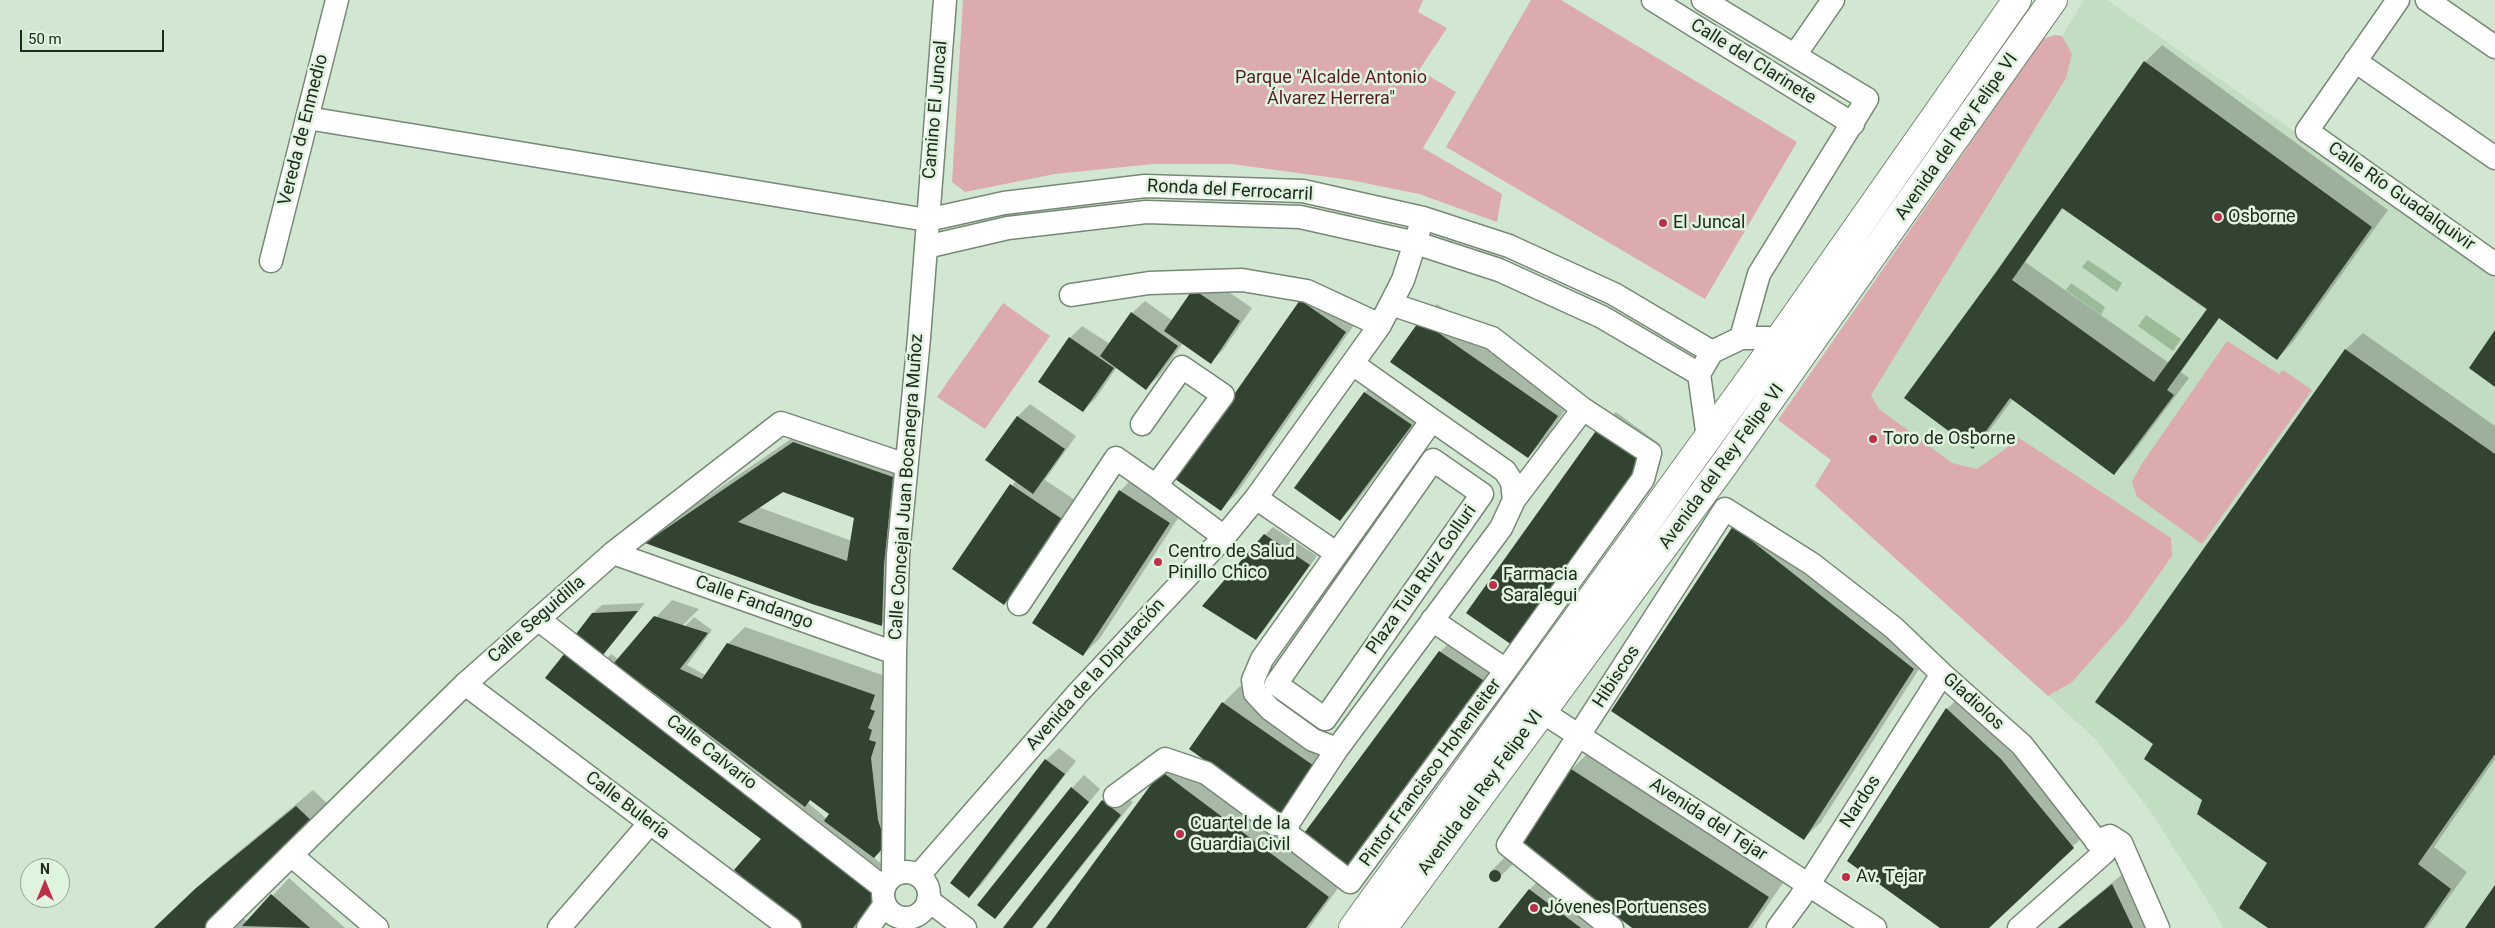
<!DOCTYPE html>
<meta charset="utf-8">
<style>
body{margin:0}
#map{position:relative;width:2495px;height:928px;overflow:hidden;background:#d2e7d1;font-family:Roboto,sans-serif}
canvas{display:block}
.north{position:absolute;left:20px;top:858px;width:50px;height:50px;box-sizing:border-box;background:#dff4de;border:1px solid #93a392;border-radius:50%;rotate:0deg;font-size:14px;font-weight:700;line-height:20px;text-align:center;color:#212920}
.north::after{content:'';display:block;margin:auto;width:18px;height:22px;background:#c02f4a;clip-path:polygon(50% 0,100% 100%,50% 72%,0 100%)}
.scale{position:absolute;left:20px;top:30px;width:144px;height:22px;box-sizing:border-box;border:2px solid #212920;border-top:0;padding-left:6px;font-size:15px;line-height:18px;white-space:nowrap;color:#212920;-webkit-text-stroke:4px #dff4de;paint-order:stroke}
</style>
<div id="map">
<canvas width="2495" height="928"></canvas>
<div class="north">N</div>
<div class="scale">50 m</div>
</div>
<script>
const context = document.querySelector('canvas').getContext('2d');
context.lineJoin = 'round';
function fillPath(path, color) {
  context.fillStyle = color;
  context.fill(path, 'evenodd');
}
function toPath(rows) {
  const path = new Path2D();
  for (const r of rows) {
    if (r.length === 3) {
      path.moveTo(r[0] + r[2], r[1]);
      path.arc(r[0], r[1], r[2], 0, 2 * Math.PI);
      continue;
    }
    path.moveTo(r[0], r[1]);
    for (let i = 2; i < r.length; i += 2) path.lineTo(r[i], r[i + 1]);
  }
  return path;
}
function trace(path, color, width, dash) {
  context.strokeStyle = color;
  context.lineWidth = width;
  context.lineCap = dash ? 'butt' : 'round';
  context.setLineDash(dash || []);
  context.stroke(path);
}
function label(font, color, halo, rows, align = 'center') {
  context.font = font + ' Roboto,sans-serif';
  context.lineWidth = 5;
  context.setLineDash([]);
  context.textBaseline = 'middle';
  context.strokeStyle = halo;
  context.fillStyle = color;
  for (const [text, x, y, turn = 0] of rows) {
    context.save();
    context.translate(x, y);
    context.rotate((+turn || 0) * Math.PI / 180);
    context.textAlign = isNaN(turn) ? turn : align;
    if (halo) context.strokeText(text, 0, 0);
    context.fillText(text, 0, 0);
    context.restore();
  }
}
const built = toPath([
 [2084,0,2107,0,2285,125,2495,277,2495,928,2223,928,2214,911,2151,812,2096,740,1909,566,1815,486,1831,460,1778,420,2043,39,2055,35,2062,36]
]);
const green = toPath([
 [963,0,1423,0,1418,12,1447,28,1419,70,1456,92,1423,148,1502,194,1497,222,1419,194,1350,180,1231,164,1153,164,1055,174,965,192,952,182],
 [1531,0,1561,0,1797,142,1705,299,1446,147],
 [2055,35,2062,36,2072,54,2066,78,1871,395,1879,409,1952,463,1977,469,2008,447,2016,436,2171,538,2172,556,2126,621,2072,682,2048,696,1815,486,1831,460,1778,420,2043,39],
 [1003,303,1050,336,985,429,937,397],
 [2227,341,2279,374,2283,370,2312,390,2202,544,2137,497,2132,482,2141,465]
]);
const water = toPath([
 [2088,260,2122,283,2117,292,2082,267],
 [2071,283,2105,307,2101,315,2066,290],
 [2146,315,2181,339,2173,351,2138,326]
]);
const shadow = toPath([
 [2162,45,2388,210,2293,342,2277,359,2219,318,2181,372,2189,378,2130,457,2114,473,2013,399,1989,431,1973,447,1906,398,2145,62],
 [2063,208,2207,310,2169,363,2025,262],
 [1207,277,1252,308,1223,350,1211,362,1183,343,1159,376,1146,388,1117,367,1096,398,1083,411,1070,338,1082,326,1110,344,1132,313,1145,301,1173,321],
 [1301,301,1361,315,1237,493,1221,509],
 [1437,304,1573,399,1544,440,1528,457,1421,320],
 [2363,333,2495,426,2495,759,2434,847,2467,872,2427,928,2270,928,2269,863,2204,800,2155,744,2097,702,2346,349],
 [1381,377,1427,408,1356,503,1340,520,1364,393],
 [1030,404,1076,436,1045,480,1078,502,1020,586,1004,603,954,569,1016,480,987,460,1018,416],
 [1616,412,1661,445,1529,627,1599,429],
 [810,426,909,461,898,608,881,625,648,542,664,526],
 [783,491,855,517,852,541,758,507],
 [1137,474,1186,506,1100,638,1083,655,1034,623,1120,491],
 [1751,510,1930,652,1821,822,1804,838,1734,527],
 [1273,527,1317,556,1264,630,1256,639,1265,535],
 [672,600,699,609,681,627,684,627,694,617,712,630,687,665,705,675,728,644,745,627,891,678,900,820,873,857,895,875,856,928,804,928,762,839,598,667,611,654,618,659],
 [811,799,831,814,827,819,808,803],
 [645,603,611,645,593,613,602,605],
 [1457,635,1502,665,1368,850,1440,652],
 [1240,686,1332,751,1284,815,1223,703],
 [1964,692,2089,831,1987,928,1942,928,1849,861,1947,709],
 [1059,748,1076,761,982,884,969,897,1046,760],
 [1588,753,1785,880,1752,928,1634,928,1522,840,1572,769],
 [1178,755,1344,880,1309,928,1048,928],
 [1084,775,1100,789,995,917,1072,788],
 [1115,788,1133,802,1033,928,1003,927,1103,801],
 [313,790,331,807,205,928,154,928,214,872],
 [1508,854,1516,861,1499,878,1495,881,1492,880,1490,876,1491,871],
 [2125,872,2151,928,2057,928],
 [1546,873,1619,928,1499,928,1530,889],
 [289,878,345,928,230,928,242,917,248,922]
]);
const building = toPath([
 [2144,61,2372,227,2277,360,2219,318,2167,390,2174,395,2114,475,2010,398,1973,449,1904,398,1997,271],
 [2062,208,2207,309,2154,382,2012,280],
 [1193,289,1240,321,1211,364,1164,331],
 [1300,300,1346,332,1221,511,1175,479],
 [1131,312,1178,346,1146,390,1100,356],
 [1420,320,1558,416,1528,458,1390,362],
 [2495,330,2495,387,2469,368],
 [1069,337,1114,368,1083,412,1038,382],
 [2345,349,2495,454,2495,754,2418,864,2451,889,2424,928,2268,928,2239,908,2267,863,2197,814,2202,800,2144,759,2153,744,2095,702],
 [1364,392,1412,425,1340,521,1294,488],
 [1017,416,1065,449,1033,494,985,460],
 [1598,428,1645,462,1512,645,1466,613],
 [793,442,893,477,884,565,882,626,812,604,645,543],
 [783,492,854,518,847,561,738,522],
 [1010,484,1062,519,1004,605,952,569],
 [1119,490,1170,523,1083,656,1032,623],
 [1733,526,1914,669,1804,840,1611,711],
 [1264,534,1310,565,1256,640,1202,606],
 [638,611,603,655,576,634,592,613],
 [654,616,708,633,680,669,702,679,727,643,875,695,870,709,875,711,868,728,872,730,869,740,876,742,871,758,878,820,884,838,881,842,884,847,874,858,824,821,829,814,810,800,805,807,614,663],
 [568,649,880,893,853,928,802,928,734,870,761,839,545,678],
 [1439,651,1486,682,1351,868,1305,832],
 [1222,702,1317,768,1284,816,1189,749],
 [1946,708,2001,759,2074,848,1989,928,1940,928,1847,861],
 [1045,759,1065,774,969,898,950,883],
 [1571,769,1769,897,1748,928,1632,928,1520,841],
 [1161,771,1329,897,1306,928,1046,928],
 [1071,787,1089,802,995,919,977,905],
 [1102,800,1121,815,1032,928,1003,928],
 [296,806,315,824,207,928,154,928,196,888],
 [1495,876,6],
 [2112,884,2133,928,2058,928],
 [2495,885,2495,928,2465,928],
 [1529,889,1581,928,1498,928],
 [271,894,310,928,242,926]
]);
const street = toPath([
 [1653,0,1853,124],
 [1703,0,1867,99,1759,274,1741,338],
 [2398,0,2307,131,2495,264],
 [2427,0,2495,47],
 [1795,55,1833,0],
 [2355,61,2495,158],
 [307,118,927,220,1004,203,1145,186,1303,191,1423,218,1509,246,1614,294,1712,352],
 [926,247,1008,228,1146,212,1300,217,1416,243,1499,270,1602,317,1699,374],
 [271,261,337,0],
 [1071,295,1149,283,1242,280,1307,291,1380,325],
 [1391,304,1492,338,1583,409,1650,453,1643,479,1506,670],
 [1353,364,1432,420,1505,471,1512,482,1514,500,1501,528,1337,749,1313,740,1270,709,1255,693,1253,680,1262,659,1432,420],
 [1142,424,1182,367,1223,395,1156,486,1224,537],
 [1708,438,1699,374,1712,352,1741,338,1780,338],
 [1433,460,1482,494,1325,719,1276,684,1433,460],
 [1256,498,1336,553],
 [1514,500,1583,409],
 [613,553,895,653],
 [1019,604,1116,458,1156,486],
 [538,619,884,888],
 [465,684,790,928],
 [1541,711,1875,928],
 [1115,796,1165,759,1206,773,1275,824,1287,825,1337,749],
 [1287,825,1289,835,1350,882,1506,670,1432,620],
 [2096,841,2110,836,2121,843,2158,928],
 [291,855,377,928],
 [906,895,23],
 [893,875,895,653,898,555,919,338,945,0],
 [919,875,1078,693,1224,537,1256,498,1380,325,1403,280,1423,218],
 [928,900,965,928],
 [217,928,465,684,613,553,781,423,906,465],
 [559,928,650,823],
 [868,928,885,904],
 [1612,928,1508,845,1725,509,1812,564,1894,628,1942,674,2022,745,2105,852,2019,928],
 [1778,928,1800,898,1942,674]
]);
const secondary = toPath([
 [1353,928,1780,338,2017,0],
 [1383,928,1723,466,2053,0]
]);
const markers = [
 [2218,217,5,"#c02f4a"],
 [1663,223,5,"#c02f4a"],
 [1873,439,5,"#c02f4a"],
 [1158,562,5,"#c02f4a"],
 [1493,585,5,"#c02f4a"],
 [1180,834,5,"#c02f4a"],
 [1846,877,5,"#c02f4a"],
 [1534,908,5,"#c02f4a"]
];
const streetNames = [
 ["Calle del Clarinete",1753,62,32],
 ["Camino El Juncal",936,110,-85],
 ["Vereda de Enmedio",304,130,-76],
 ["Avenida del Rey Felipe VI",1957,137,-55],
 ["Ronda del Ferrocarril",1230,191,3],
 ["Calle Río Guadalquivir",2401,197,35],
 ["Avenida del Rey Felipe VI",1722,467,-54],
 ["Calle Concejal Juan Bocanegra Muñoz",907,487,-86],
 ["Plaza Tula Ruiz Golluri",1422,580,-55],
 ["Calle Fandango",754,603,20],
 ["Calle Seguidilla",537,620,-41],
 ["Avenida de la Diputación",1096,675,-48],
 ["Hibiscos",1617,677,-57],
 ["Gladiolos",1973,702,42],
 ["Calle Calvario",711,753,38],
 ["Pintor Francisco Hohenleiter",1431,773,-54],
 ["Avenida del Rey Felipe VI",1481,793,-54],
 ["Nardos",1861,802,-57],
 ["Calle Bulería",627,806,37],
 ["Avenida del Tejar",1708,820,33]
];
const parkNames = [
 ["Parque \"Alcalde Antonio",1331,78],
 ["Álvarez Herrera\"",1331,99]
];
const poiNames = [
 ["Osborne",2228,217],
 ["El Juncal",1673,223],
 ["Toro de Osborne",1883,439],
 ["Centro de Salud",1168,552],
 ["Pinillo Chico",1168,573],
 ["Farmacia",1503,575],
 ["Saralegui",1503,596],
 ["Cuartel de la",1190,824],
 ["Guardia Civil",1190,845],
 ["Av. Tejar",1856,877],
 ["Jóvenes Portuenses",1544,908]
];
fillPath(built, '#c3ddc2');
fillPath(green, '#dcabad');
fillPath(water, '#9aba98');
fillPath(shadow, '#0003');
fillPath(building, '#324331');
trace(street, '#768975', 25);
trace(secondary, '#768975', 30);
trace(street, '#fff', 22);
trace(secondary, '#fff', 28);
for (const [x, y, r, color] of markers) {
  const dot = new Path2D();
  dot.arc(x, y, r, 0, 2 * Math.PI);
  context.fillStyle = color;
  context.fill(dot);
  trace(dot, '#dff4de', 2);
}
label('18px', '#212920', '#dff4de', streetNames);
label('18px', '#591c25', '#dff4de', parkNames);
label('18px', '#212920', '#dff4de', poiNames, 'left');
</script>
